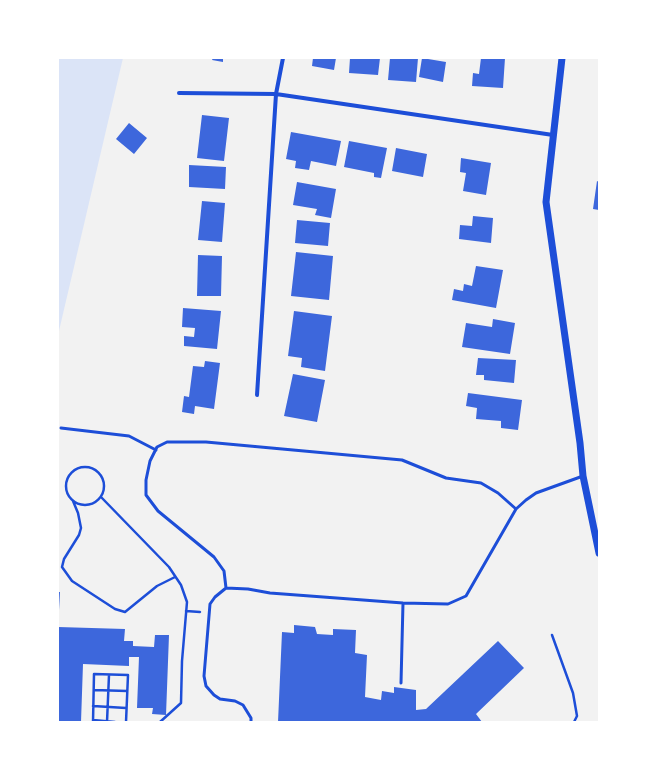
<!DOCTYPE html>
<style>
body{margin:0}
#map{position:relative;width:657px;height:780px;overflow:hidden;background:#f2f2f2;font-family:"Roboto Condensed",sans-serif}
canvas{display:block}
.frame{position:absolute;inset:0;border:59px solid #fff;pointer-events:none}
</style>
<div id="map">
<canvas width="657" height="780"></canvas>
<div class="frame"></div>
</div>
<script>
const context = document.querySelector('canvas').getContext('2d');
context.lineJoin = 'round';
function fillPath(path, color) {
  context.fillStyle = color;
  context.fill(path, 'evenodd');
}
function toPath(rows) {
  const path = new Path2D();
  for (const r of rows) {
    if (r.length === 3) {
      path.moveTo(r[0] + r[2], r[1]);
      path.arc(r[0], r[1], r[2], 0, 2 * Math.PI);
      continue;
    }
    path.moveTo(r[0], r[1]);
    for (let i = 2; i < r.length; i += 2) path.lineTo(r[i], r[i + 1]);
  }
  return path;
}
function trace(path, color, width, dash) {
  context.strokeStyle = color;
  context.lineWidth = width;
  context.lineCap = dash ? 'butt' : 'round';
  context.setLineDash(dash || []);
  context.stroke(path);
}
const green = toPath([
 [58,58,123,58,58,335]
]);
const building = toPath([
 [213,58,223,58,223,62,212,60],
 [313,58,336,58,334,70,312,66],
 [350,58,380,58,378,75,349,73],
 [390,58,418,58,416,82,388,80],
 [422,58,446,62,443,82,419,77],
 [481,58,505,58,503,88,472,86,473,73,479,74],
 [202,115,229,118,224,161,197,158],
 [129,123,147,138,134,154,116,139],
 [291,132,341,141,336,166,311,161,309,170,295,168,296,161,286,159],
 [349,141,387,148,381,178,374,177,374,173,344,167],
 [396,148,427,154,423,177,392,171],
 [461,158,491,163,486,195,463,191,466,173,460,172],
 [189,165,226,167,225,189,189,187],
 [597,181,599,182,599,210,593,209],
 [297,182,336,189,331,218,315,215,317,209,293,205],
 [202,201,225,203,222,242,198,240],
 [473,216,493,218,491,243,459,239,460,225,472,226],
 [297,220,330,223,328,246,295,243],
 [296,252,333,256,329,300,291,296],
 [198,255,222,256,221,296,197,296],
 [476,266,503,270,496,308,452,300,454,289,463,291,464,284,472,286],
 [183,308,221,311,217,349,184,346,184,336,194,337,195,328,182,327],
 [294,311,332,316,325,371,301,367,302,358,288,356],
 [493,319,515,323,510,354,462,347,466,323,492,327],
 [478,358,516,360,514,383,484,380,484,375,476,375],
 [205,361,220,363,214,409,195,406,194,414,182,412,184,396,189,397,193,366,204,367],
 [293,374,325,380,317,422,284,416],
 [468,393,522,400,518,430,501,428,501,421,476,419,477,408,466,406],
 [58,592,60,592,59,610,58,610],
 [294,625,315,627,317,634,333,635,333,629,356,630,355,653,367,655,365,697,381,700,382,691,394,693,394,687,416,690,416,710,426,709,498,641,524,668,476,714,482,722,278,722,282,632,294,633],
 [58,627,125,629,124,641,133,641,133,646,154,647,155,635,169,635,166,715,152,714,153,708,137,708,139,657,129,657,129,666,83,664,81,722,58,722]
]);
const path = toPath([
 [85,486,19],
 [101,497,169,567,181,585,187,602,182,661,181,703,160,722],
 [73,501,78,513,81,528,79,535,64,559,62,567,72,581,115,609,125,612,157,586,175,577],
 [186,611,200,612],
 [552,635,573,693,577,716,574,722],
 [94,690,127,691],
 [93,706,126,708],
 [93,720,115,722],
 [93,722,94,674,128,675,126,722],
 [107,722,109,675]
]);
const service = toPath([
 [61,428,129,436,156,450],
 [516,509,498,493,481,483,446,478,402,460,206,442,167,442,157,447,150,461,146,480,146,495,158,511,214,557,224,571,226,588,248,589,270,593,403,603,448,604,466,596,516,509,526,500,536,493,583,476],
 [226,588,215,597,210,604,204,676,206,686,214,695,220,699,235,701,243,705,251,718,251,722],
 [401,683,403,603]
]);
const minor = toPath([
 [179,93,276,94,553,135],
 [257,395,276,94,283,58]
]);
const tertiary = toPath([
 [562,58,546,202,580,443,583,476,599,553]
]);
fillPath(green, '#dbe4f7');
fillPath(building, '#3d67dc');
trace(path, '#1d4ed8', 2.5);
trace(service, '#1d4ed8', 3);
trace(minor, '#1d4ed8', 4);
trace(tertiary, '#1d4ed8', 7);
</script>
